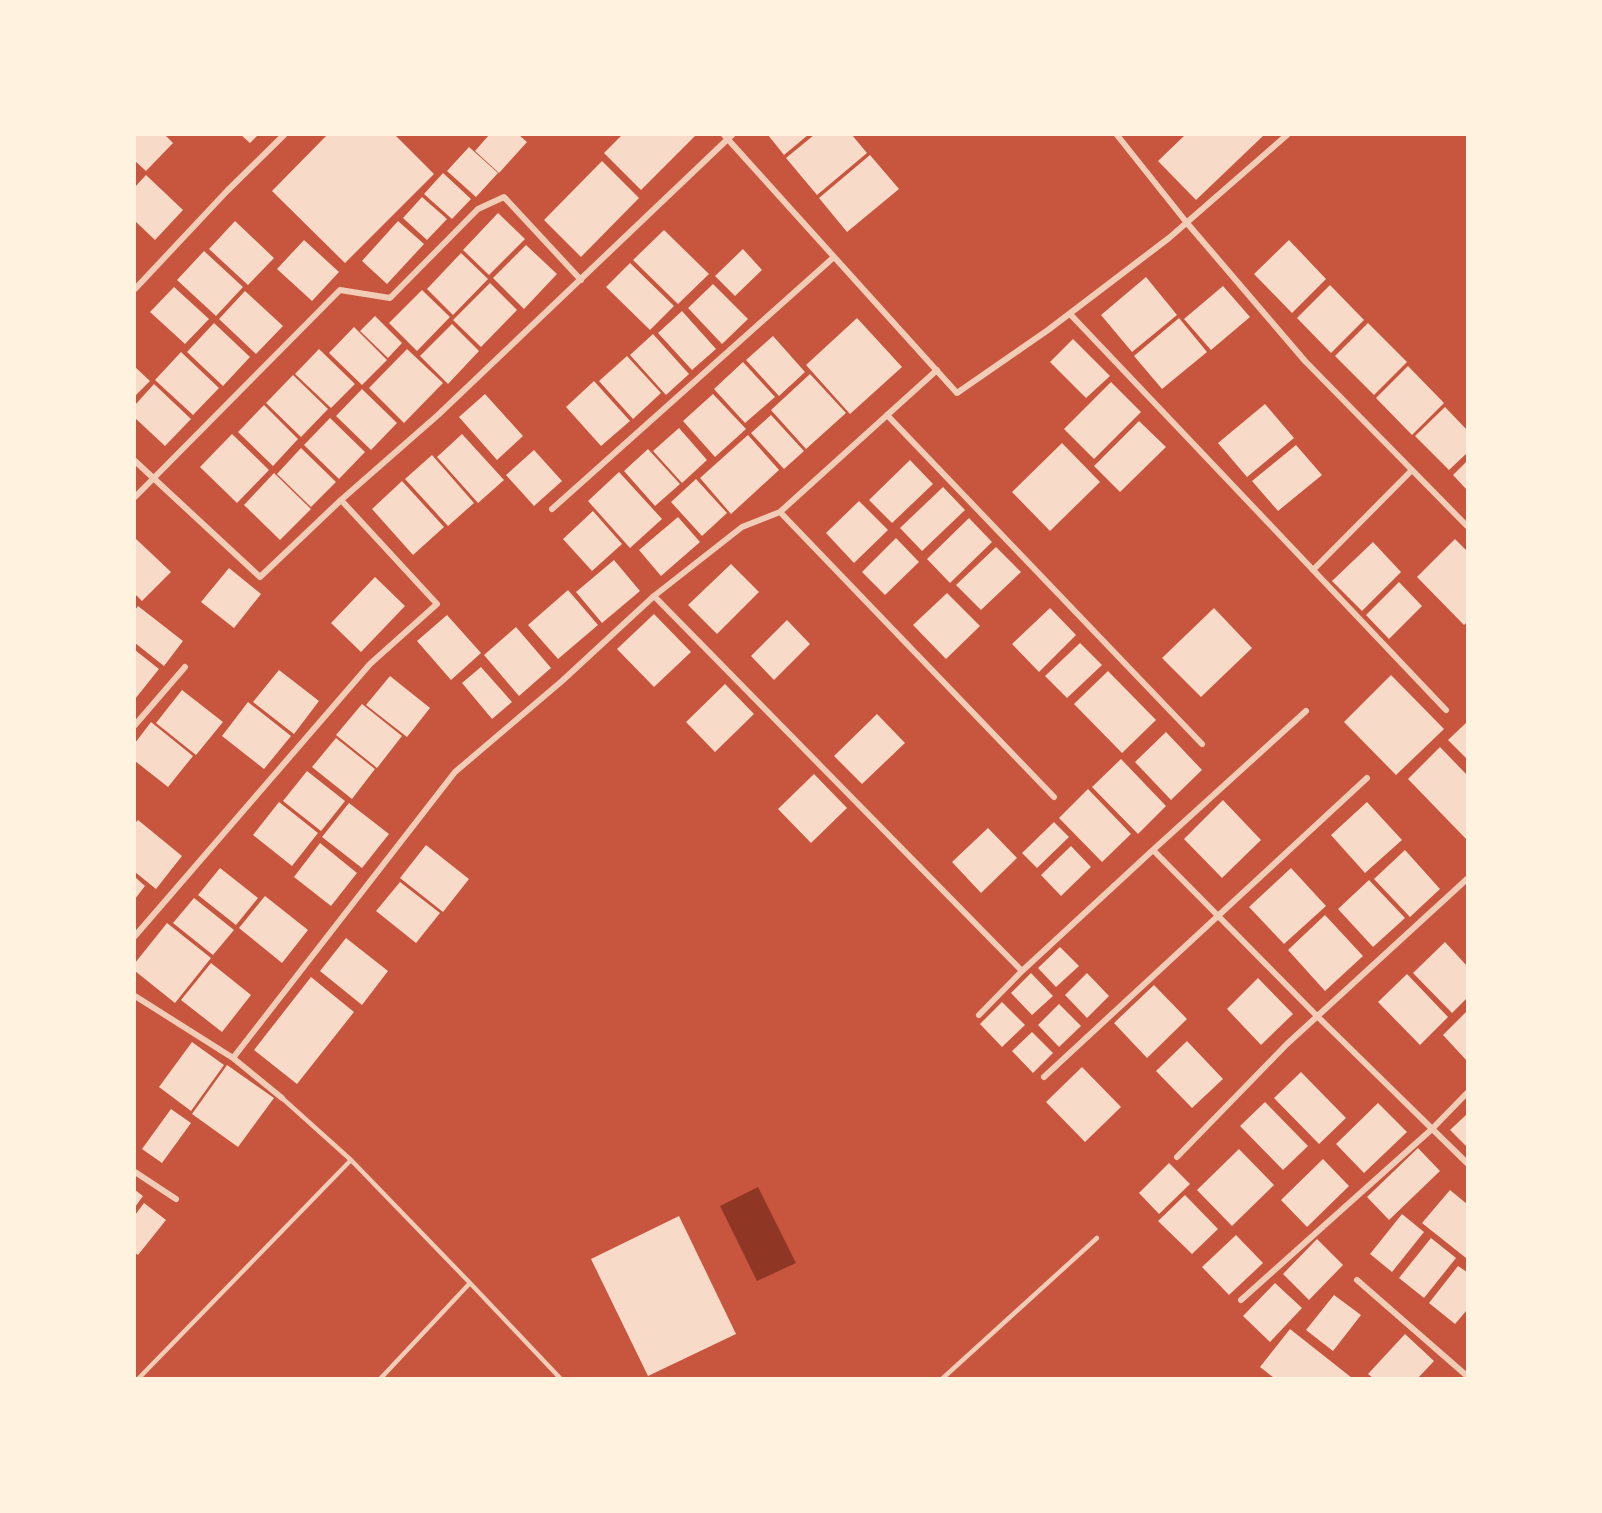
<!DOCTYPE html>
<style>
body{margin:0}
#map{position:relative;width:1602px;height:1513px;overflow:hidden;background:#c8553d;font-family:"Public Sans",sans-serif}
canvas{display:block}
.frame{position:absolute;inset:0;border:136px solid #fff3e0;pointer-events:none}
</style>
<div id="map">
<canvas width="1602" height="1513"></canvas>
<div class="frame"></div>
</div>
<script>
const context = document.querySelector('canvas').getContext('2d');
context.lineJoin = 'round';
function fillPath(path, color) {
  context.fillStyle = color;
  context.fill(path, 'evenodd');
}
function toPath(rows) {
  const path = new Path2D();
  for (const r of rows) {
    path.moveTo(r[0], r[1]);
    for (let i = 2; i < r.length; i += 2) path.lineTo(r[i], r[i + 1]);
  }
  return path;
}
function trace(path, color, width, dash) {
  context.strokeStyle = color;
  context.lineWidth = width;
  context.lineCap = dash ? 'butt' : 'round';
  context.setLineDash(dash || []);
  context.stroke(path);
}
const water = toPath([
 [758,1187,796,1263,757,1281,720,1206]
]);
const building = toPath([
 [135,135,165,135,173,143,146,171,135,161],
 [241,135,258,135,250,143],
 [327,135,395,135,434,174,345,263,272,191],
 [489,135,519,135,527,142,499,173,475,151],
 [622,135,696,135,641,190,604,153],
 [768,135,808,135,784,155],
 [814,135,852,135,867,153,817,195,786,158],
 [1185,135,1264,135,1196,200,1158,161],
 [469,147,498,173,476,197,447,171],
 [870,155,899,189,847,232,819,198],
 [602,161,639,198,581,257,544,220],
 [443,173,471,199,452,219,424,194],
 [146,175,183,210,155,240,135,221,135,187],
 [422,197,447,219,427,240,403,218],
 [498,213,525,239,489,275,463,250],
 [235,221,274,258,248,285,209,249],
 [398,221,424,244,387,284,362,261],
 [664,230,709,274,678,304,633,260],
 [304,240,339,272,312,301,277,269],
 [1289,240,1326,279,1292,313,1254,274],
 [526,245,557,274,524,309,493,278],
 [743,249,762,270,735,296,715,276],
 [204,251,243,287,216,316,177,280],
 [461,253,488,279,453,315,427,289],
 [630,263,674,306,650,330,606,287],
 [1146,277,1177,315,1132,352,1101,315],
 [490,283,517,310,481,347,453,320],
 [713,284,748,319,722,344,688,308],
 [1330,285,1364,320,1331,353,1297,318],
 [1223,286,1250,317,1211,350,1184,319],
 [174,287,209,319,185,344,150,312],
 [422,290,450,317,417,351,389,323],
 [245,291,283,326,256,354,219,319],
 [682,311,716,349,692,370,658,333],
 [375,316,402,343,388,358,360,331],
 [857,318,902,367,850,414,806,365],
 [1179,318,1207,352,1162,389,1134,356],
 [214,323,250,357,223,386,187,352],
 [1368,323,1407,362,1374,395,1335,356],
 [452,324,479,351,448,384,420,356],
 [354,327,387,360,362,385,329,353],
 [653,334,689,374,666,395,630,355],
 [773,336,805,372,779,396,746,360],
 [1073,339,1110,376,1086,398,1050,362],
 [319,349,355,384,331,408,295,374],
 [407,349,443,383,404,423,369,388],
 [181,352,219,388,193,415,155,380],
 [627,356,661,393,633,419,599,381],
 [743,362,775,397,745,423,714,389],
 [1408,366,1444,403,1412,435,1376,398],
 [135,367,150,381,135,396],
 [810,374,846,413,806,449,771,410],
 [293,375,328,409,301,437,266,403],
 [594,381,630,421,601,446,566,407],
 [1111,382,1141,412,1094,459,1064,429],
 [154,384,191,419,165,446,135,418,135,405],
 [362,389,397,423,371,450,336,416],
 [485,394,523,436,497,460,459,417],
 [713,394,746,429,715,457,683,421],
 [1265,404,1294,438,1247,477,1218,443],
 [264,405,298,439,273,466,238,432],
 [1445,407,1467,430,1467,453,1449,470,1415,436],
 [771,415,804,451,784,469,751,433],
 [330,418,365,452,339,479,304,445],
 [1139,421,1166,447,1120,492,1094,466],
 [679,428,707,460,682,483,653,451],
 [232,434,269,470,237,503,200,467],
 [462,434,504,480,478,503,437,457],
 [748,435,779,470,731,514,700,478],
 [1062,443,1100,482,1050,531,1012,492],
 [1296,445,1322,475,1278,511,1252,481],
 [301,448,336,482,311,507,277,474],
 [648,449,680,484,655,506,624,471],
 [534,450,562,481,534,506,506,475],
 [432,455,474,503,448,526,405,479],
 [910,460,933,484,892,523,869,500],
 [1467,461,1467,490,1453,475],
 [619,472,662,519,630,548,588,501],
 [274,473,311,509,280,540,244,505],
 [696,479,727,513,702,536,671,502],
 [402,481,444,527,413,555,372,509],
 [943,487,965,510,922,551,900,528],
 [859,501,888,530,854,563,826,533],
 [593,511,622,544,592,571,563,539],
 [678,517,700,542,661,576,639,550],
 [969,518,992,542,950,583,927,559],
 [135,538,171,572,142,601,135,594],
 [896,538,919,562,885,595,862,572],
 [1455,539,1467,551,1467,622,1464,625,1417,577],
 [1373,542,1401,572,1362,611,1332,581],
 [996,547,1021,572,981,610,956,585],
 [614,560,640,591,602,623,576,592],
 [731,564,759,592,717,634,688,605],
 [229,568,261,594,234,628,201,602],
 [375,577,405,606,361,652,331,623],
 [1399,582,1422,606,1389,639,1366,615],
 [568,590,598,625,558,659,528,625],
 [947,593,980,626,946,659,913,625],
 [138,606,183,641,164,666,135,643,135,610],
 [1050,608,1076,635,1039,672,1012,644],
 [1214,608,1252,648,1201,697,1162,658],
 [654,614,691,652,654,687,617,649],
 [447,615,481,653,451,680,417,641],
 [787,620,810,644,774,680,751,656],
 [516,627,551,668,519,696,484,655],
 [1080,643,1102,665,1067,698,1045,676],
 [135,650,159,669,135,699],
 [481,667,512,702,492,719,462,683],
 [279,670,319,701,294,734,253,702],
 [1108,671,1156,720,1122,753,1074,704],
 [1391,675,1444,729,1396,775,1344,722],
 [390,676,430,708,407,737,366,705],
 [725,684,754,714,715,752,686,722],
 [182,690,223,722,196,755,156,723],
 [248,702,291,736,264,769,222,736],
 [362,704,402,736,377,768,336,735],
 [877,714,905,743,862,784,834,756],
 [151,722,193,756,168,787,135,761,135,743],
 [1467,722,1467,759,1448,740],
 [1166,732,1202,770,1171,800,1135,762],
 [336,738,375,769,352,799,312,767],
 [1440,747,1467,775,1467,840,1408,779],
 [1121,759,1166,806,1138,834,1092,787],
 [307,771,345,801,321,831,283,801],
 [814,774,847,808,811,843,778,809],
 [1088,789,1131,834,1102,862,1059,818],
 [1223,800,1261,840,1222,878,1184,839],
 [279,802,318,833,292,866,253,835],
 [1367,802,1402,840,1365,873,1331,835],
 [349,803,389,834,362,868,322,837],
 [138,820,182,856,156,889,135,872,135,823],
 [1054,822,1069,837,1037,868,1022,853],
 [988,828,1017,858,981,893,952,862],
 [320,843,357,873,331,906,294,877],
 [426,845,469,879,443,912,400,878],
 [1071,846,1091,867,1061,896,1041,875],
 [1405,850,1440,889,1410,917,1374,879],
 [220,868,258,898,236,925,198,895],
 [1291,868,1326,906,1284,944,1249,907],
 [135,877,145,886,135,899],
 [1369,880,1405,918,1373,947,1338,909],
 [400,882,440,913,416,943,376,911],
 [265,896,308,930,282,963,239,928],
 [194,898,234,930,213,955,173,923],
 [1325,915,1363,956,1325,991,1288,950],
 [167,923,211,958,175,1003,135,971,135,963],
 [346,938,388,971,362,1005,320,971],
 [1445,942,1467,966,1467,998,1452,1013,1413,973],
 [1060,947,1079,966,1056,987,1038,968],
 [211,963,251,995,222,1032,181,1000],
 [1031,973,1053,996,1032,1015,1011,993],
 [1087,973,1109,996,1087,1018,1065,995],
 [1407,974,1448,1017,1420,1045,1378,1002],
 [311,977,354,1012,297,1084,254,1050],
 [1258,978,1293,1014,1261,1045,1227,1009],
 [1154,985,1187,1019,1147,1058,1114,1023],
 [1002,1002,1025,1025,1002,1047,980,1024],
 [1059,1004,1081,1026,1059,1047,1038,1025],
 [1467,1011,1467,1061,1443,1035],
 [1032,1032,1053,1053,1033,1073,1012,1051],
 [1187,1041,1223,1079,1192,1108,1156,1071],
 [192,1042,224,1065,191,1111,159,1087],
 [227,1065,274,1098,238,1147,192,1114],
 [1082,1067,1121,1107,1085,1142,1046,1102],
 [1301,1072,1346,1118,1319,1144,1274,1098],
 [1265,1102,1308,1146,1283,1170,1240,1126],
 [1378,1103,1407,1132,1364,1173,1336,1144],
 [171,1109,191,1123,162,1163,142,1149],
 [1467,1114,1467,1147,1450,1130],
 [1418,1148,1440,1171,1389,1220,1367,1197],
 [1239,1149,1274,1185,1232,1226,1197,1190],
 [1323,1159,1349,1186,1307,1227,1281,1200],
 [1169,1163,1190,1184,1159,1214,1139,1193],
 [135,1190,143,1196,135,1207],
 [1450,1190,1467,1204,1467,1256,1466,1258,1422,1223],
 [1185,1195,1218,1229,1192,1254,1158,1221],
 [144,1203,166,1220,138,1255,135,1253,135,1215],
 [1402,1214,1424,1232,1392,1272,1370,1254],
 [679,1216,736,1334,648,1376,591,1259],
 [1236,1235,1263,1263,1229,1295,1202,1267],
 [1431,1238,1456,1258,1424,1298,1399,1278],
 [1317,1239,1343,1265,1309,1300,1283,1274],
 [1458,1266,1467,1272,1467,1310,1455,1324,1429,1303],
 [1275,1283,1302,1308,1270,1342,1243,1316],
 [1334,1295,1361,1315,1333,1351,1306,1330],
 [1290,1329,1352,1378,1274,1378,1260,1367],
 [1405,1334,1434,1361,1418,1378,1373,1378,1368,1374]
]);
const service = toPath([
 [282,1098,351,1160,470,1283,560,1378],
 [139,1378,351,1160],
 [381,1378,470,1283],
 [943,1378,1097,1238]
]);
const minor = toPath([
 [724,135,957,393,1048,330,1169,238,1287,135],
 [1117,135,1187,223,1305,361,1467,526],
 [135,289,227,191,284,135],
 [1070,314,1446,710],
 [887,415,1202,744],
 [135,461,260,577,341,500,438,415,732,135],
 [135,497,340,290,390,298,478,209,504,197,581,280],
 [552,509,834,257],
 [780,512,1054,797],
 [1313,570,1412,470],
 [654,596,1022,971,1153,850,1306,711],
 [135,725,185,667],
 [1153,850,1317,1016,1467,1163],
 [135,936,370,664,437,604,341,500],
 [135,996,233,1058,282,1098],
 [979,1015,1022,971],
 [233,1058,455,772,562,681,654,596,742,527,780,512,937,370],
 [1044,1077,1367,778],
 [1177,1157,1287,1044,1467,879],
 [135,1172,176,1199],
 [1357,1280,1467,1376],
 [1241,1300,1432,1129,1467,1093]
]);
fillPath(water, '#8f3625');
fillPath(building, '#f7dbc8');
trace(service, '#f1ccb7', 4.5);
trace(minor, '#f1ccb7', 6);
</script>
